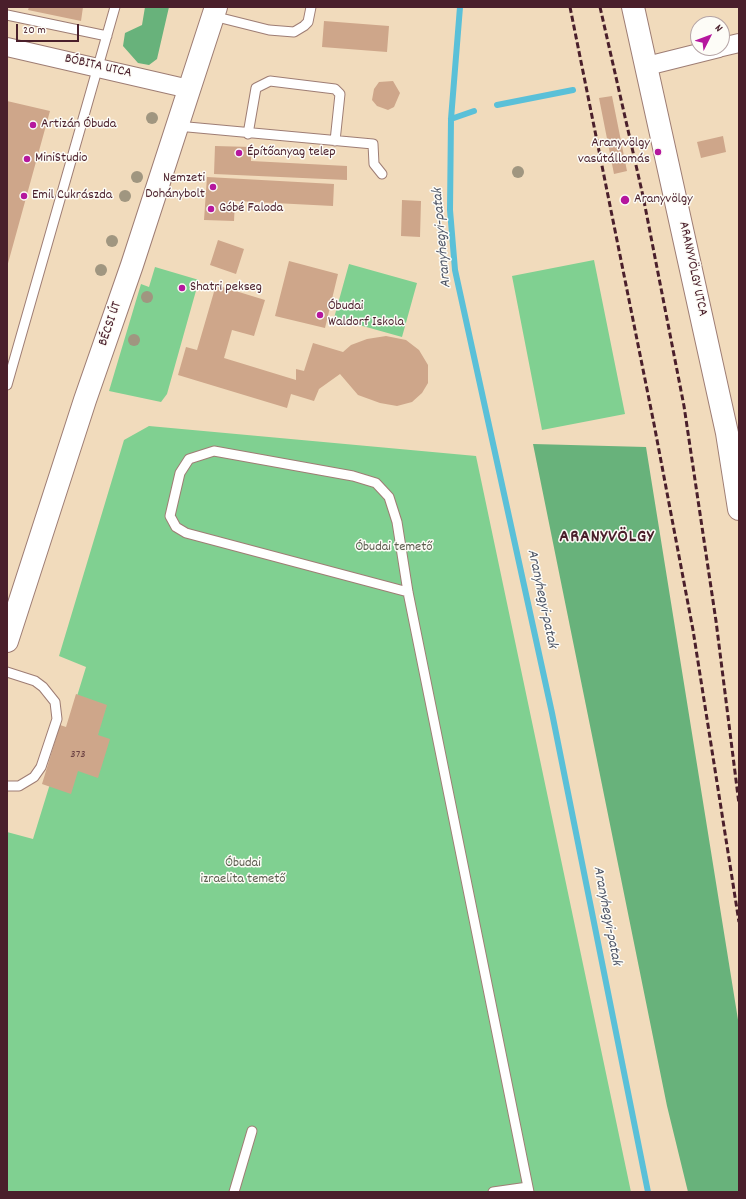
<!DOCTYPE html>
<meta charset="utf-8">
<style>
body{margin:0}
#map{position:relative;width:746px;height:1199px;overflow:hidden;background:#f1dbbc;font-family:Dekko,sans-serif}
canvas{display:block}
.frame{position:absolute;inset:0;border:8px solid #4a1f2b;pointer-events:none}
.north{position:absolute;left:690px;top:16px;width:40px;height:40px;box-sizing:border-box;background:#fdfcf7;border:1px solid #b5a4a5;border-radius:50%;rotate:48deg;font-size:11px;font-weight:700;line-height:16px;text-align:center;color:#4a1f2b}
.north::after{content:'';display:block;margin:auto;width:14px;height:18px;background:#b5179e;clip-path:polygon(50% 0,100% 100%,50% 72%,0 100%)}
.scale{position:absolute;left:16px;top:24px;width:63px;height:18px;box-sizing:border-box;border:2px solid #4a1f2b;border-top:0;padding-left:5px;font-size:12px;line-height:14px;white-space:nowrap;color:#4a1f2b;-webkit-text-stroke:3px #fdfcf7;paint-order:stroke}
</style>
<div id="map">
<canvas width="746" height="1199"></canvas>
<div class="frame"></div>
<div class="north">N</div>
<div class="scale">20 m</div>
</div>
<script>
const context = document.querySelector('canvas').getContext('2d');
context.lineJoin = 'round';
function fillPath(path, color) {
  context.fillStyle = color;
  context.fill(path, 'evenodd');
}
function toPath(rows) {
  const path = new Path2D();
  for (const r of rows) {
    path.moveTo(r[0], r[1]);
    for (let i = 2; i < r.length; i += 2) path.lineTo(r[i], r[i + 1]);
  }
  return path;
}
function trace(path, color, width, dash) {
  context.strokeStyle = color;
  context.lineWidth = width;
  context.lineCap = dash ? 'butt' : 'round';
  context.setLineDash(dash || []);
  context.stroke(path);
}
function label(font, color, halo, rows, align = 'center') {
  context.font = font + ' Dekko,sans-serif';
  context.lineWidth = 3;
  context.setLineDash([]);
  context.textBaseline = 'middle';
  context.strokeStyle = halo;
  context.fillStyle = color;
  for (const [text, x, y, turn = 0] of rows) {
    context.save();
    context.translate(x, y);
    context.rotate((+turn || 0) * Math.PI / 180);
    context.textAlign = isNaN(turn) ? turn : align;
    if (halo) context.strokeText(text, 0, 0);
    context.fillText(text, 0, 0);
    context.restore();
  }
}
const green = toPath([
 [594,260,625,414,542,430,512,276],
 [349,264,417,283,402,337,334,318],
 [155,267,199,280,167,394,161,402,109,391,141,284,149,287],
 [149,426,476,456,631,1192,7,1192,7,832,33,839,86,667,59,656,124,440]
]);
const forest = toPath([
 [145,7,169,7,157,59,149,65,138,63,123,46,125,33,142,25],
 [533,444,646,447,739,1026,739,1192,688,1192,667,1106]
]);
const stream = toPath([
 [460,7,451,119,450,210,455,270,552,713,648,1192],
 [497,105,573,90],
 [451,119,474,111]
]);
const building = toPath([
 [29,7,83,7,81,21,28,10],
 [324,21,389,26,387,52,322,47],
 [393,81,400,93,394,107,388,110,377,106,372,100,374,89,379,82],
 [612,96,627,171,614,174,599,98],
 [7,101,50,111,7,267],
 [723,136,726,152,701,158,697,142],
 [215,146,251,147,251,161,347,166,347,180,214,174],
 [207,177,334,184,333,206,235,201,234,221,204,220],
 [402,200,421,201,420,237,401,236],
 [218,240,244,249,236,274,210,265],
 [289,261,338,274,325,328,275,316],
 [216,285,265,300,254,336,232,330,224,358,296,380,296,369,304,371,313,343,343,352,351,345,367,339,386,336,406,340,419,350,428,365,428,383,422,393,412,402,397,406,380,403,358,395,340,374,319,389,314,401,291,394,287,408,178,375,186,347,197,350],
 [76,694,107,705,98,735,110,739,98,778,78,771,71,794,42,784,60,725,66,727]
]);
const lane = toPath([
 [7,15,107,36],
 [213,16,269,30,294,32,304,26,308,22,311,7],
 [177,126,373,144,374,164,382,174],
 [248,134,256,88,270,81,335,89,340,94,335,141],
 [7,385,115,7],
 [408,592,186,533,176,527,170,516,180,473,189,459,214,451,353,476,376,483,389,497,397,522,408,592,529,1192],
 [7,672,35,681,43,687,55,702,57,719,41,767,34,777,19,786,7,786],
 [234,1192,252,1131],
 [493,1192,528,1187]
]);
const street = toPath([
 [7,47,189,89],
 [722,47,739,43],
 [647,66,719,48]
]);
const secondary = toPath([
 [633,7,727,433,739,509]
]);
const primary = toPath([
 [7,641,85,400,132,265,216,7]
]);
const rail = toPath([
 [570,7,654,424,693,630,739,922],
 [600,7,643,196,684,406,716,621,739,804]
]);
const trees = [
 [152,118],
 [518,172],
 [137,177],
 [125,196],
 [112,241],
 [101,270],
 [147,297],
 [134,340]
];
const markers = [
 [33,125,4,"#b5179e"],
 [658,152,4,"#b5179e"],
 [239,153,4,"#b5179e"],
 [27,159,4,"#b5179e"],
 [213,187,4,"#b5179e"],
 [24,196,4,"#b5179e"],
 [625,200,5,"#b5179e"],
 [211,209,4,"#b5179e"],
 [182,288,4,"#b5179e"],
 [320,315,4,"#b5179e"]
];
const numberNames = [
 ["373",78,755]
];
const streetNames = [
 ["BÓBITA UTCA",98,67,13],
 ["ARANYVÖLGY UTCA",692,269,78],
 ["BÉCSI ÚT",111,324,-71]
];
const poiNames = [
 ["Artizán Óbuda",41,125],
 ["Aranyvölgy",650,144,"right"],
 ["vasútállomás",650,160,"right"],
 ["Építőanyag telep",247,153],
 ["MiniStudio",35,159],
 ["Nemzeti",205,179,"right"],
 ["Dohánybolt",205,195,"right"],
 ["Emil Cukrászda",32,196],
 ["Aranyvölgy",634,200],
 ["Góbé Faloda",219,209],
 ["Shatri pekseg",190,288],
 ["Óbudai",328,307],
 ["Waldorf Iskola",328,323]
];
const parkNames = [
 ["Óbudai temető",394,548],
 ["Óbudai",243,864],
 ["izraelita temető",243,880]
];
const waterNames = [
 ["Aranyhegyi-patak",443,238,-95],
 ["Aranyhegyi-patak",541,599,78],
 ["Aranyhegyi-patak",606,916,79]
];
const districtNames = [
 ["ARANYVÖLGY",607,539]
];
fillPath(green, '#80d091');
fillPath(forest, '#68b27b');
trace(stream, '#5ac0d8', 6);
fillPath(building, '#cea68a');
trace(lane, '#9e7d74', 11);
trace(street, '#9e7d74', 20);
trace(secondary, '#9e7d74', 24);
trace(primary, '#9e7d74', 24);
trace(lane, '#fff', 9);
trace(street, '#fff', 18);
trace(secondary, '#fff', 22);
trace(primary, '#fff', 22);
trace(rail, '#4a1f2b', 3, [6, 3]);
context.fillStyle = '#a09680';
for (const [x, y] of trees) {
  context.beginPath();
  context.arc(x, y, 6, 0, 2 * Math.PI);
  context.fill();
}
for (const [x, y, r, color] of markers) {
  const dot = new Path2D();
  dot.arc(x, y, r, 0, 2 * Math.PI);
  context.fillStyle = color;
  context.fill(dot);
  trace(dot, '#fdfcf7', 1.5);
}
label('12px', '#6b4143', null, numberNames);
label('14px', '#4a1f2b', '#fdfcf7', streetNames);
label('14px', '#4a1f2b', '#fdfcf7', poiNames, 'left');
label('14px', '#5d5d4f', '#fdfcf7', parkNames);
label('italic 15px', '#505768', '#fdfcf7', waterNames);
context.letterSpacing = '1px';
label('bold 18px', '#4a1f2b', '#fdfcf7', districtNames);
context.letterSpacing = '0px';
</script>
